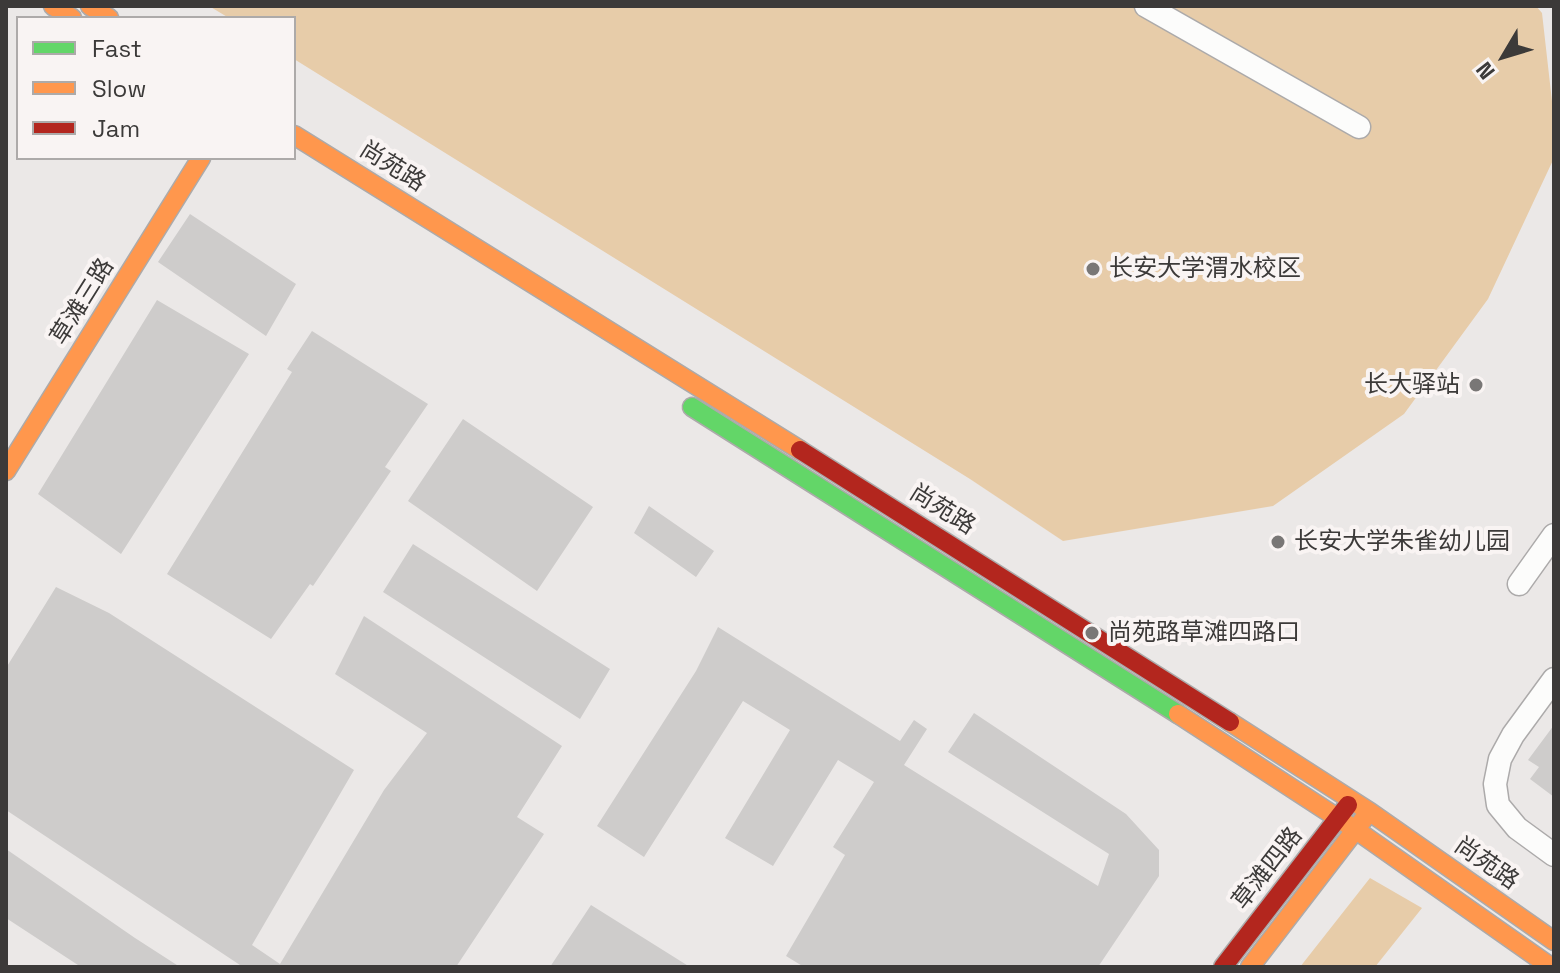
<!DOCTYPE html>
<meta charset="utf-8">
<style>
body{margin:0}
#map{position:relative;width:1560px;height:973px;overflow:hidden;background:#ebe8e7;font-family:"Space Grotesk",sans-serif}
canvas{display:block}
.frame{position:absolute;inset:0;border:8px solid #3c3a39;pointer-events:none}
.legend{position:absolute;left:16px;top:16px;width:280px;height:144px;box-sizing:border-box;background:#f9f4f3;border:2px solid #adaaa9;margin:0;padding:10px 14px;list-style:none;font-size:24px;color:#3c3a39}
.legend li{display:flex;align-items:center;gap:16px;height:40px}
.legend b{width:40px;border:2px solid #adaaa9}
.north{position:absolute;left:1464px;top:16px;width:80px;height:80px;-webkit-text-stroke:6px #f9f4f3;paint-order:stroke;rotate:232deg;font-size:22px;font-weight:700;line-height:32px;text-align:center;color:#3c3a39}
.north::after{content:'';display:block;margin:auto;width:28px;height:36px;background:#3c3a39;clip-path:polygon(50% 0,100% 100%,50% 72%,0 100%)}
</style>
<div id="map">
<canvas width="1560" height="973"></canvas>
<div class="frame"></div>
<ul class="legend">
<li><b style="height:10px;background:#63d668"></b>Fast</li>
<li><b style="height:10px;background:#ff974d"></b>Slow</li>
<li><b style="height:10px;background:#b3261e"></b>Jam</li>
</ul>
<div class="north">N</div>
</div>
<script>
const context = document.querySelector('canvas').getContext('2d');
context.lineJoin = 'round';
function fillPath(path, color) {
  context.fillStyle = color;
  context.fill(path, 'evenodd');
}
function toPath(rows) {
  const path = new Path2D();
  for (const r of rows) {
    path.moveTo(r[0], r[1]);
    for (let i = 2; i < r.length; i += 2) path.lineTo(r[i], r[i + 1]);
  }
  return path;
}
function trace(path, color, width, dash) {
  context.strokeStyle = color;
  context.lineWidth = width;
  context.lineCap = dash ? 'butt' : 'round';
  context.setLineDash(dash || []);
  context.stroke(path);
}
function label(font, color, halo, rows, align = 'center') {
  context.font = font + ' "Space Grotesk","Noto Sans SC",sans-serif';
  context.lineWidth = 8;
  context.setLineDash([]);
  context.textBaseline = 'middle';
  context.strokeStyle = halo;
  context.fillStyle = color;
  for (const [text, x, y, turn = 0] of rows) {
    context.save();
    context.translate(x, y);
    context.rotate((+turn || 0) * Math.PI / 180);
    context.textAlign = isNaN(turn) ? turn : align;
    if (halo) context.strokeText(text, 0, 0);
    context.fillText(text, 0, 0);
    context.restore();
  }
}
const green = toPath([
 [209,6,1536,6,1542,13,1554,119,1554,158,1488,299,1404,414,1273,506,1063,541,970,479,294,59,294,18,229,18],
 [1370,878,1422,908,1375,967,1300,967]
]);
const building = toPath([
 [190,214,296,284,266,336,158,262],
 [157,300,249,354,121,554,38,494],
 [312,331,428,404,385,467,391,471,313,586,310,584,271,639,167,574,292,372,287,369],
 [463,419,593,507,537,591,408,501],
 [649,506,714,551,696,577,634,533],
 [413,544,610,669,580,719,383,592],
 [56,587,109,613,354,770,252,945,280,964,384,790,427,733,335,674,364,616,562,746,517,817,544,834,456,967,243,967,6,810,6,668],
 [718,627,900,741,914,720,927,729,904,765,1098,886,1109,854,948,752,974,713,1126,814,1159,850,1159,876,1098,967,804,967,786,956,845,855,833,847,874,782,838,760,773,866,725,838,790,730,743,701,644,857,597,826,696,671],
 [1554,725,1554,797,1530,779,1539,767,1528,760],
 [6,849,135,938,180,967,81,967,6,918],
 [591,905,690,967,550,967]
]);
const street = toPath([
 [1146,6,1359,127],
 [1519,584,1554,535],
 [1554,679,1513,735,1500,759,1495,784,1498,805,1517,828,1554,855]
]);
const fast = toPath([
 [692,407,1178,714]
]);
const slow = toPath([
 [53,6,72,18],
 [90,6,109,18],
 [294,135,800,450],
 [6,471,201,158],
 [1178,714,1356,830,1551,967],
 [1230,722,1370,812,1554,941],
 [1250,967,1366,816]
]);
const jam = toPath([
 [800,450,1230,722],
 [1223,967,1348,805]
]);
const markers = [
 [1093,269,8,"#797776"],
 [1476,385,8,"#797776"],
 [1278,542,8,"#797776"],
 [1092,633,8,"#797776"]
];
const streetNames = [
 ["尚苑路",392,167,32],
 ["草滩三路",83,302,-58],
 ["尚苑路",942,510,32],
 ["尚苑路",1486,864,35],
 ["草滩四路",1268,869,-52]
];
const poiNames = [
 ["长安大学渭水校区",1109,269],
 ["长大驿站",1460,385,"right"],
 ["长安大学朱雀幼儿园",1294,542],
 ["尚苑路草滩四路口",1108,633]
];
fillPath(green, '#e7cca9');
fillPath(building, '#cecccb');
trace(street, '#acaaaa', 25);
trace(fast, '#acaaaa', 21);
trace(slow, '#acaaaa', 21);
trace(jam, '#acaaaa', 21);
trace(street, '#fcfcfb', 22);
trace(fast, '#63d668', 18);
trace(slow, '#ff974d', 18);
trace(jam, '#b3261e', 18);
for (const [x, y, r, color] of markers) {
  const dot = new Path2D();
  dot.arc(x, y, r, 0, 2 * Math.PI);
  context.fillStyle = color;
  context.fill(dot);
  trace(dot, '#f9f4f3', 3);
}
label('24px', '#3c3a39', '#f9f4f3', streetNames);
label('24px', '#3c3a39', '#f9f4f3', poiNames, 'left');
</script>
